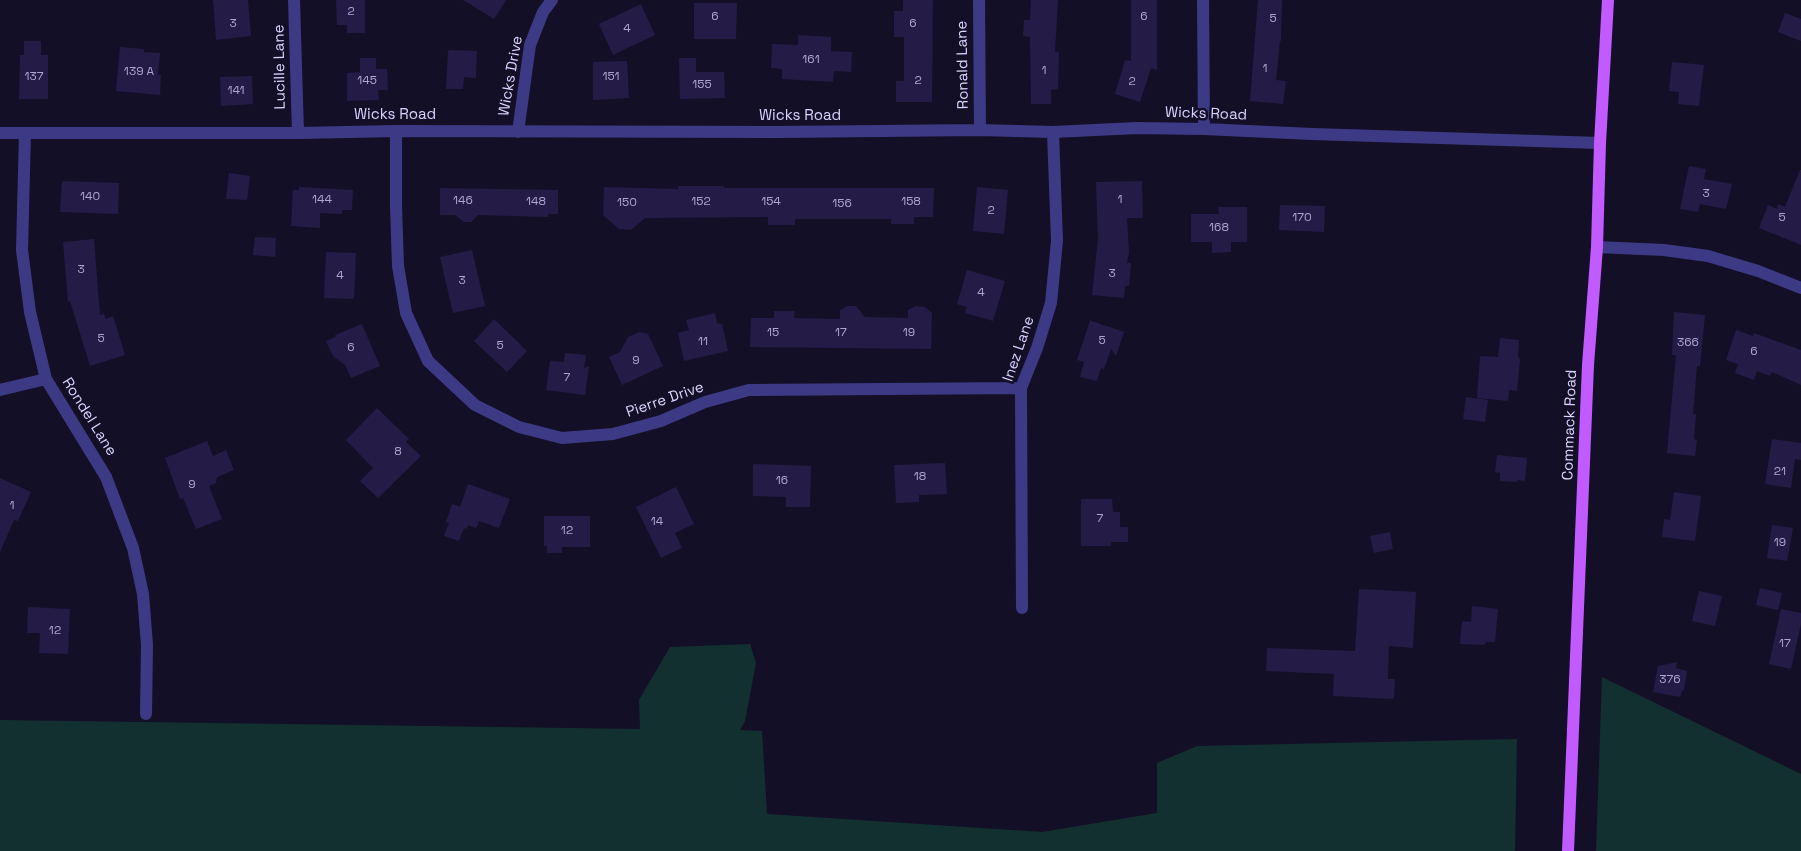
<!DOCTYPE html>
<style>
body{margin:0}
canvas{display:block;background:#130f26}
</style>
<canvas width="1801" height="851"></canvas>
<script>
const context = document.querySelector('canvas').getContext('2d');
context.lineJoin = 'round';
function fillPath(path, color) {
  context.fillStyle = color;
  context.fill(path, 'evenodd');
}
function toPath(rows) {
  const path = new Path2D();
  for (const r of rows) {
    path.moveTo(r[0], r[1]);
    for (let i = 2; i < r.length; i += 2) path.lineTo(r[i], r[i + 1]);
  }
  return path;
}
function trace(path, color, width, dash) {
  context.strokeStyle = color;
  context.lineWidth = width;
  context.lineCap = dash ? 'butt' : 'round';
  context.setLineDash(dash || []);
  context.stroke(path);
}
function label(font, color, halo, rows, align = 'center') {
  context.font = font + ' "Space Grotesk",sans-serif';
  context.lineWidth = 5;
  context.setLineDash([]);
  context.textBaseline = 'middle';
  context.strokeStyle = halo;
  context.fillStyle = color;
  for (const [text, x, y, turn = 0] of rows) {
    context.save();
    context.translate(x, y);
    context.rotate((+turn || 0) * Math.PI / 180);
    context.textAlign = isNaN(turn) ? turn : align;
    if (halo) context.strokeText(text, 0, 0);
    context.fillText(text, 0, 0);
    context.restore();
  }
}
const green = toPath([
 [750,644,756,663,745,721,740,730,762,731,767,814,1042,832,1157,813,1157,763,1197,746,1517,739,1515,851,0,851,0,720,640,729,639,700,670,647],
 [1602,677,1801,774,1801,851,1596,851]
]);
const building = toPath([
 [213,0,248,0,251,36,216,40],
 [336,0,365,0,365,33,347,33,347,25,337,25],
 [463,0,506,0,494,19],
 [903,0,933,0,932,102,896,102,896,81,904,81,904,37,894,37,894,11,903,11],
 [1031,0,1058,0,1055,52,1059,52,1058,89,1051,90,1051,104,1031,104,1030,37,1023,36,1024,20,1030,20],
 [1131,0,1157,0,1157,70,1151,68,1140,102,1115,94,1125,60,1131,61],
 [1258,0,1282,0,1281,41,1280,41,1276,80,1286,81,1283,104,1250,101],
 [694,3,737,3,736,39,694,39],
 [641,4,655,35,613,55,599,24],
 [1785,13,1801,19,1801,41,1778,32],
 [798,35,831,37,831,51,852,52,851,72,834,71,833,82,782,79,782,69,771,68,772,44,798,45],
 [24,41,41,41,41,55,48,55,48,99,19,99,20,55,24,55],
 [120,47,144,49,144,52,160,53,158,74,161,75,160,95,116,91],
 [450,50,477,51,476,78,464,77,463,89,446,89,448,51],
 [360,58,376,58,376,69,387,69,388,90,378,90,379,100,347,101,347,73,360,72],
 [679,58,696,58,696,72,724,72,725,98,680,99],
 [627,61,629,98,593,100,593,62],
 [1672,62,1704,65,1699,106,1678,104,1679,92,1669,91],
 [252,76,253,104,221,106,220,77],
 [1689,166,1706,169,1704,179,1732,184,1726,209,1700,204,1698,212,1680,209],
 [1800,170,1801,170,1801,245,1759,228,1768,205,1777,209,1778,204,1785,207],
 [229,173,250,176,247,200,226,199],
 [62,181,119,183,118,214,60,212],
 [1142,181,1143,218,1127,218,1129,252,1127,263,1131,263,1129,286,1125,286,1124,298,1092,295,1098,239,1096,182],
 [678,186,724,186,724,188,934,188,933,217,914,217,914,224,891,224,891,219,795,219,795,225,768,225,768,217,645,218,631,230,619,229,603,215,604,187,678,189],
 [299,187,353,190,352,210,342,210,342,214,320,213,320,228,291,226,293,190,299,190],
 [977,187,1008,190,1004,234,973,231],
 [440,188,558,190,558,214,548,214,548,217,478,215,471,222,464,222,455,215,440,215],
 [1280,205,1325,206,1324,232,1279,230],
 [1218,207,1247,207,1247,242,1231,242,1231,252,1212,253,1212,242,1191,242,1191,214,1219,214],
 [255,237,276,238,275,257,253,255],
 [94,239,100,315,104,314,106,319,113,316,125,355,90,366,70,301,68,302,63,242],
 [472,250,485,306,453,313,440,257],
 [326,252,356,253,354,299,324,298],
 [967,270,1005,281,993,321,965,313,967,307,957,304],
 [847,306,856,306,865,317,908,318,908,310,916,306,925,307,932,313,931,349,750,347,751,318,774,318,774,311,795,311,794,318,840,319,840,310],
 [1674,312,1705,315,1700,366,1697,366,1693,414,1696,414,1694,439,1697,440,1695,456,1667,453,1676,355,1672,355],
 [715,313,717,323,722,324,728,351,684,361,678,333,689,330,686,320],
 [494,319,527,351,507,372,474,341],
 [1089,320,1124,332,1116,356,1111,349,1104,369,1101,368,1097,381,1080,377,1084,362,1077,360,1090,321],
 [362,324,380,366,351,378,345,365,333,356,326,341,336,337,335,335],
 [1736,330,1753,336,1754,333,1801,350,1801,385,1772,372,1770,376,1757,371,1754,380,1735,373,1738,364,1726,360],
 [639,332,648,334,663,366,622,385,609,357,620,352,628,337],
 [1500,338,1519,340,1518,356,1520,360,1517,391,1509,390,1508,401,1477,398,1480,356,1498,357],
 [565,353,586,355,584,368,589,366,585,395,546,390,550,361,564,362],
 [1466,397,1488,400,1485,422,1463,419],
 [377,408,409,439,406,442,421,456,378,498,360,481,373,468,346,440],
 [1772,439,1801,443,1801,460,1795,459,1791,488,1765,484],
 [207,441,213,456,226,450,234,470,217,477,216,483,209,486,222,519,196,529,183,498,180,499,165,458],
 [1497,455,1527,458,1525,481,1517,480,1517,482,1500,481,1500,473,1495,472],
 [945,463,947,494,919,495,919,502,896,503,894,465],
 [753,464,811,466,810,507,786,507,786,497,753,496],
 [0,478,31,492,18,521,14,520,0,552],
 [468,484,510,499,499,528,479,521,476,528,468,525,467,529,464,528,459,541,444,536,449,523,446,522,452,504,460,507],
 [676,487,694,524,675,533,682,548,661,558,636,507],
 [1674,492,1701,496,1695,541,1662,537,1664,519,1670,520],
 [1081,499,1112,499,1113,512,1120,512,1120,527,1128,527,1128,542,1111,542,1111,546,1081,546],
 [544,516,590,516,590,547,562,547,562,553,547,553,547,546,544,546],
 [1772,525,1793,528,1787,561,1767,558],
 [1390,532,1393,549,1374,553,1370,536],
 [1760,588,1782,593,1778,610,1756,605],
 [1359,589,1416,592,1413,648,1389,646,1388,679,1395,679,1394,699,1333,696,1334,674,1266,671,1267,648,1355,651],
 [1699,591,1722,596,1715,626,1692,621],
 [1472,606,1498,609,1495,642,1486,642,1485,645,1460,644,1462,621,1471,622],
 [28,607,70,609,68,654,39,653,40,633,27,633],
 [1781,609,1801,613,1801,624,1791,669,1769,664],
 [1677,662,1676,668,1687,671,1684,690,1682,691,1680,697,1653,692,1658,666]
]);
const street = toPath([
 [294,0,298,133],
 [979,0,980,130],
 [1203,0,1204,129],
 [396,131,396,206,398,266,406,313,428,361,475,405,519,427,562,438,613,434,661,421,705,402,749,390,1021,388],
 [518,132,530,45,543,12,552,0],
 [0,133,298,133,396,131,777,132,980,130,1053,132,1137,128,1204,129,1312,134,1600,143],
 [25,133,22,250,30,312,46,379,106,477,133,548,143,594,147,645,146,714],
 [1597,247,1664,250,1708,256,1758,271,1801,288],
 [0,390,46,379],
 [1022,608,1021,388,1037,348,1051,303,1057,241,1053,132]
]);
const primary = toPath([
 [1568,851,1588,365,1597,247,1600,143,1608,0]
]);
const numberNames = [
 ["2",351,12],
 ["6",715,17],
 ["6",1144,17],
 ["5",1273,19],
 ["3",233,24],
 ["6",913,24],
 ["4",627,29],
 ["161",811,60],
 ["1",1265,69],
 ["1",1044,71],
 ["139 A",139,72],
 ["137",34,77],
 ["151",611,77],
 ["145",367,81],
 ["2",918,81],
 ["2",1132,82],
 ["155",702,85],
 ["141",236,91],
 ["3",1706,194],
 ["140",90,197],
 ["144",322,200],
 ["1",1120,200],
 ["146",463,201],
 ["148",536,202],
 ["152",701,202],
 ["154",771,202],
 ["158",911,202],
 ["150",627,203],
 ["156",842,204],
 ["2",991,211],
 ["170",1302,218],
 ["5",1782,218],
 ["168",1219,228],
 ["3",81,270],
 ["3",1112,274],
 ["4",340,276],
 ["3",462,281],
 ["4",981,293],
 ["15",773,333],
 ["17",841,333],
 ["19",909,333],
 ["5",101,339],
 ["5",1102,341],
 ["11",703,342],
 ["366",1688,343],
 ["5",500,346],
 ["6",351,348],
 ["6",1754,352],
 ["9",636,361],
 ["7",567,378],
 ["8",398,452],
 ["21",1780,472],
 ["18",920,477],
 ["16",782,481],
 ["9",192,485],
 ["1",12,506],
 ["7",1100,519],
 ["14",657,522],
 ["12",567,531],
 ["19",1780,543],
 ["12",55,631],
 ["17",1785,644],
 ["376",1670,680]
];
const streetNames = [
 ["Ronald Lane",963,65,-91],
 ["Lucille Lane",280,67,-91],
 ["Wicks Drive",511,76,-80],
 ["Wicks Road",1206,114,2],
 ["Wicks Road",395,115],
 ["Wicks Road",800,116],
 ["Inez Lane",1019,349,-71],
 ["Pierre Drive",665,400,-19],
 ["Rondel Lane",89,417,58],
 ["Commack Road",1570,425,-88]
];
fillPath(green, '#12302f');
fillPath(building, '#241b47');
trace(street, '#3d3a85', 12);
trace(primary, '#c25bff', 12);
label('12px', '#aca6d1', null, numberNames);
label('15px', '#d9d4ff', '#130f26', streetNames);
</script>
